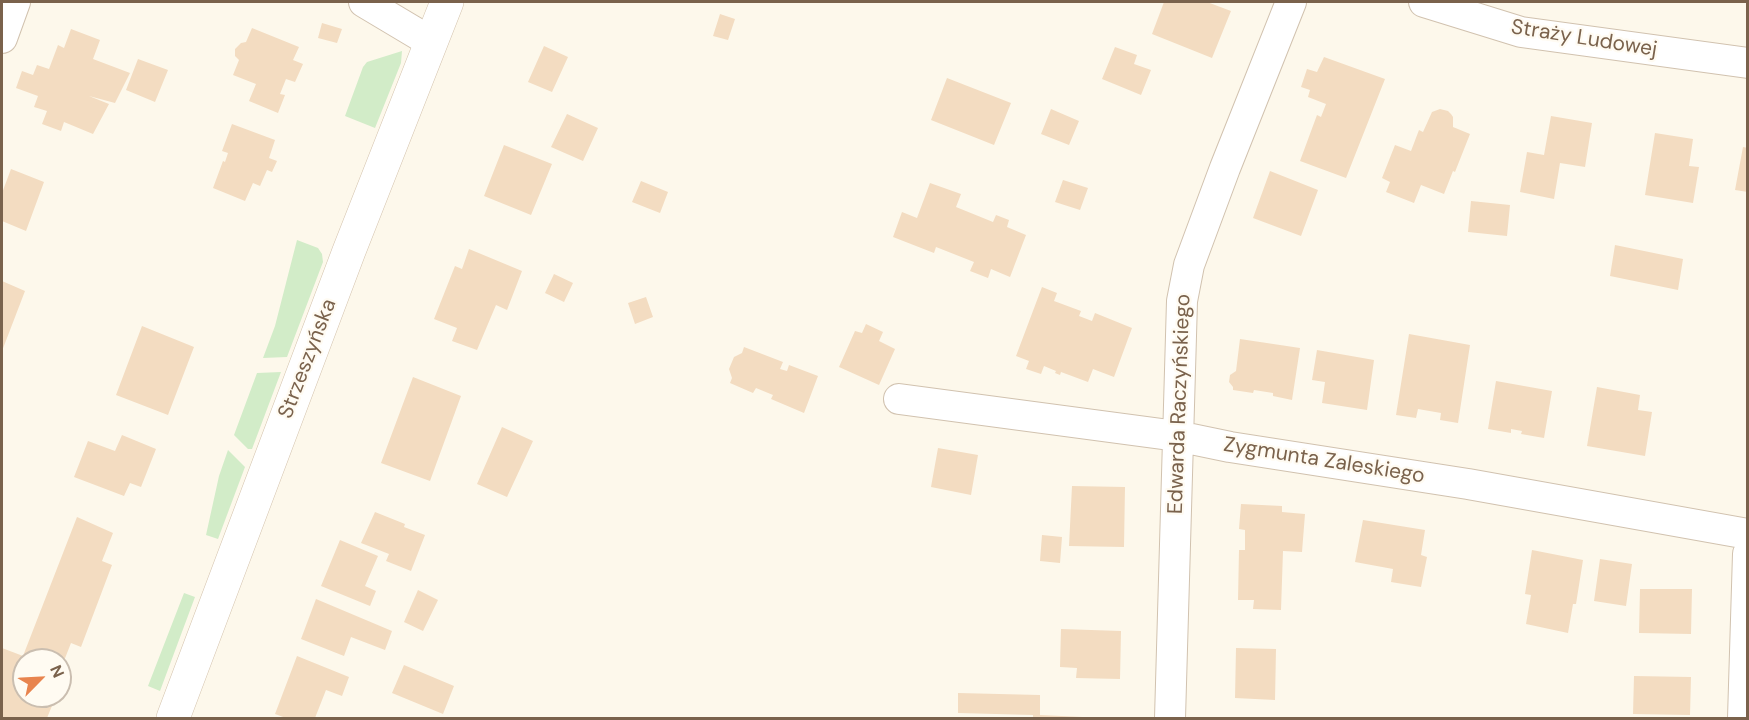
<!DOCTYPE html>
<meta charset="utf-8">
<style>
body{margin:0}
#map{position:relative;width:1749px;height:720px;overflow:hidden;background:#fdf8eb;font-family:"DM Sans",sans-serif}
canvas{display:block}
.frame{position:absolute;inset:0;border:3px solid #7a624c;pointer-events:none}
.north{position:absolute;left:12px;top:648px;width:60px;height:60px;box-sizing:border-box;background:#fffbf2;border:2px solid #cabeb0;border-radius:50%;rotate:66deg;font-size:16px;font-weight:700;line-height:24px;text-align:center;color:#7a624c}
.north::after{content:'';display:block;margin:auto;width:21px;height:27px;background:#e8844e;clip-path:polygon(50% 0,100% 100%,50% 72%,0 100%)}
</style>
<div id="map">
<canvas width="1749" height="720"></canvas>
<div class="frame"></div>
<div class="north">N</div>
</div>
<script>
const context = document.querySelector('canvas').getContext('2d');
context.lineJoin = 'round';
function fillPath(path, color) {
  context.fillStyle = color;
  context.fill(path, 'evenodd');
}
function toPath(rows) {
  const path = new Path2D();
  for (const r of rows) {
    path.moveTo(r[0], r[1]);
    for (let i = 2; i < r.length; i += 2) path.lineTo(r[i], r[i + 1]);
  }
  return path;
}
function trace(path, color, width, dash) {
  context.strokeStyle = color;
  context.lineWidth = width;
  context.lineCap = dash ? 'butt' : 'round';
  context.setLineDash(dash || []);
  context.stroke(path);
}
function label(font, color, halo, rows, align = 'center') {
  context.font = font + ' "DM Sans",sans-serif';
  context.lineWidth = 4.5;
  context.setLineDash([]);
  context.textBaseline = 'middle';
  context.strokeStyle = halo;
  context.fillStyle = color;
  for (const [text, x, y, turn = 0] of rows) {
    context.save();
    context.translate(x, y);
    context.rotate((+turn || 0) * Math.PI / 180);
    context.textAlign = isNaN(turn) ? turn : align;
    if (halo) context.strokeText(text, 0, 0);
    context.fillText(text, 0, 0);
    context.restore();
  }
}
const green = toPath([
 [402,51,401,63,375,128,345,116,363,67,367,62],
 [297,240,318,248,322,254,323,262,287,357,263,358,275,326],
 [281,372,252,449,248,449,234,435,257,373],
 [228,450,245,467,218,539,206,535,219,476],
 [184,593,195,597,160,691,148,686]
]);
const building = toPath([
 [1164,2,1207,2,1231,11,1212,58,1152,34],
 [720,14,735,19,728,40,713,36],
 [322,23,342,29,337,43,318,38],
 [252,28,299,47,293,60,303,64,295,82,286,79,280,94,285,95,278,113,249,101,256,84,233,75,239,60,235,56,235,49,241,43,246,42],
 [71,29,100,40,93,59,130,73,115,103,89,96,109,104,93,134,64,122,61,131,42,124,47,111,34,107,38,96,16,88,22,71,33,75,37,65,49,69,58,45,64,48],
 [544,46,568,57,552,92,528,82],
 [1115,47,1137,55,1134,64,1151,70,1141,95,1102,79],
 [1324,57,1385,79,1346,178,1300,161,1317,115,1321,117,1326,104,1308,97,1310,90,1301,87,1307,69,1317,72],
 [138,59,168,70,155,102,126,90],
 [947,78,1011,103,994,145,931,120],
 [1051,109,1079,121,1069,145,1041,134],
 [1440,109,1448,111,1451,114,1453,117,1453,127,1470,134,1455,172,1453,171,1444,194,1421,185,1414,203,1386,192,1390,182,1382,178,1395,145,1411,151,1419,130,1423,132,1432,112],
 [567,114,598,128,583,161,551,147],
 [1551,116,1592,123,1585,167,1560,163,1554,199,1520,192,1527,152,1544,155],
 [232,124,275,140,269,158,277,161,272,172,267,170,260,186,253,183,245,201,213,188,223,161,225,162,228,153,222,151],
 [1655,133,1693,139,1689,166,1699,167,1693,203,1645,195],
 [504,145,552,164,531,215,484,196],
 [1743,147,1748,148,1748,192,1735,190],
 [11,169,44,182,26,231,2,221,2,193],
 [1270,171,1318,190,1301,236,1253,218],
 [1063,180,1088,188,1080,210,1055,202],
 [641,181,668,192,660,213,632,202],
 [930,183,961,194,956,207,993,222,996,215,1009,220,1007,227,1026,235,1010,277,991,269,988,278,970,271,974,262,936,247,934,253,893,237,902,212,917,218],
 [1471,201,1510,205,1507,236,1468,232],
 [1615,245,1683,259,1678,290,1610,276],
 [469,249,522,271,507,310,496,305,477,350,452,341,457,328,434,319,455,266,462,269],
 [554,274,573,283,564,302,545,293],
 [2,281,25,291,2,351],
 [1042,287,1057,293,1054,301,1081,311,1079,316,1092,321,1095,313,1132,328,1114,377,1093,369,1088,382,1061,372,1060,375,1055,373,1056,371,1044,366,1041,374,1026,369,1029,361,1016,356],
 [646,297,653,317,635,324,628,303],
 [866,324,883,332,879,341,895,349,879,385,839,367,855,331,862,333],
 [142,326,194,347,168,415,116,395],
 [1409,334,1470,345,1458,423,1440,420,1441,413,1418,409,1416,418,1396,415],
 [1240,339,1300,348,1292,400,1273,396,1273,393,1254,390,1253,393,1233,390,1233,387,1229,382,1230,375,1236,371],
 [744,347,783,362,780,369,787,371,789,365,818,376,804,413,771,399,773,395,756,388,753,393,730,383,732,378,729,369,734,357,742,353],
 [1317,350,1374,360,1367,410,1322,403,1325,382,1312,380],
 [413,377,461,396,430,481,381,463],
 [1496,381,1552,391,1544,438,1521,434,1522,431,1511,429,1511,433,1488,429],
 [1597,387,1640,395,1638,410,1652,412,1645,456,1587,446],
 [502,427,533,441,507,497,477,484],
 [122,435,156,449,141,487,130,483,124,496,74,477,88,441,115,451],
 [938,448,978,455,971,495,931,487],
 [1072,486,1125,487,1124,547,1069,546],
 [1241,504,1282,506,1282,512,1305,514,1302,552,1283,551,1281,610,1253,609,1254,600,1238,600,1239,550,1245,550,1245,530,1239,529],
 [375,512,405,524,404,527,425,535,411,571,386,561,389,554,361,543],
 [77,517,113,533,102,561,112,565,81,647,71,643,60,671,65,672,60,686,60,660,24,660,24,696,56,696,47,718,2,718,2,648,23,656],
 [1363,520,1425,530,1421,555,1427,557,1421,587,1391,582,1393,569,1355,562],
 [1042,535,1062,537,1060,563,1040,561],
 [340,540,378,556,365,586,376,591,370,606,321,586],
 [1532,550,1583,560,1576,604,1573,604,1568,633,1526,624,1531,595,1525,594],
 [1600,559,1632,564,1626,606,1594,601],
 [1640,589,1692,589,1691,634,1639,633],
 [418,590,438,600,423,631,404,622],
 [316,599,392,631,385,650,351,637,344,656,301,639],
 [1061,629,1121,631,1120,679,1076,678,1077,668,1060,667],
 [1236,648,1276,649,1275,700,1235,698],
 [297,656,349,677,342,696,326,690,315,718,286,718,275,714],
 [404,665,454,686,443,714,392,693],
 [1634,676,1691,677,1690,715,1633,714],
 [958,693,1040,695,1040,715,1083,717,1083,718,1033,718,1033,715,958,713]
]);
const street = toPath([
 [364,2,431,42],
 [1424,2,1521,32,1748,63],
 [2,38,15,2],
 [899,399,1177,436,1230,447,1468,484,1748,534],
 [1170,718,1182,301,1189,265,1225,168,1291,2],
 [1743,718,1748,554]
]);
const secondary = toPath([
 [173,718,349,251,447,2]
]);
const streetNames = [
 ["Straży Ludowej",1584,39,9],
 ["Strzeszyńska",308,359,-69],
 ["Edwarda Raczyńskiego",1180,404,-88],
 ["Zygmunta Zaleskiego",1324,461,9]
];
fillPath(green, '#d2ecc8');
fillPath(building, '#f3dcc1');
trace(street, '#d1c2af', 32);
trace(secondary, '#d4c3ad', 34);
trace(street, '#fff', 30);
trace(secondary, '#fff', 33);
label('21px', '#7a624c', '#fffbf2', streetNames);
</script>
